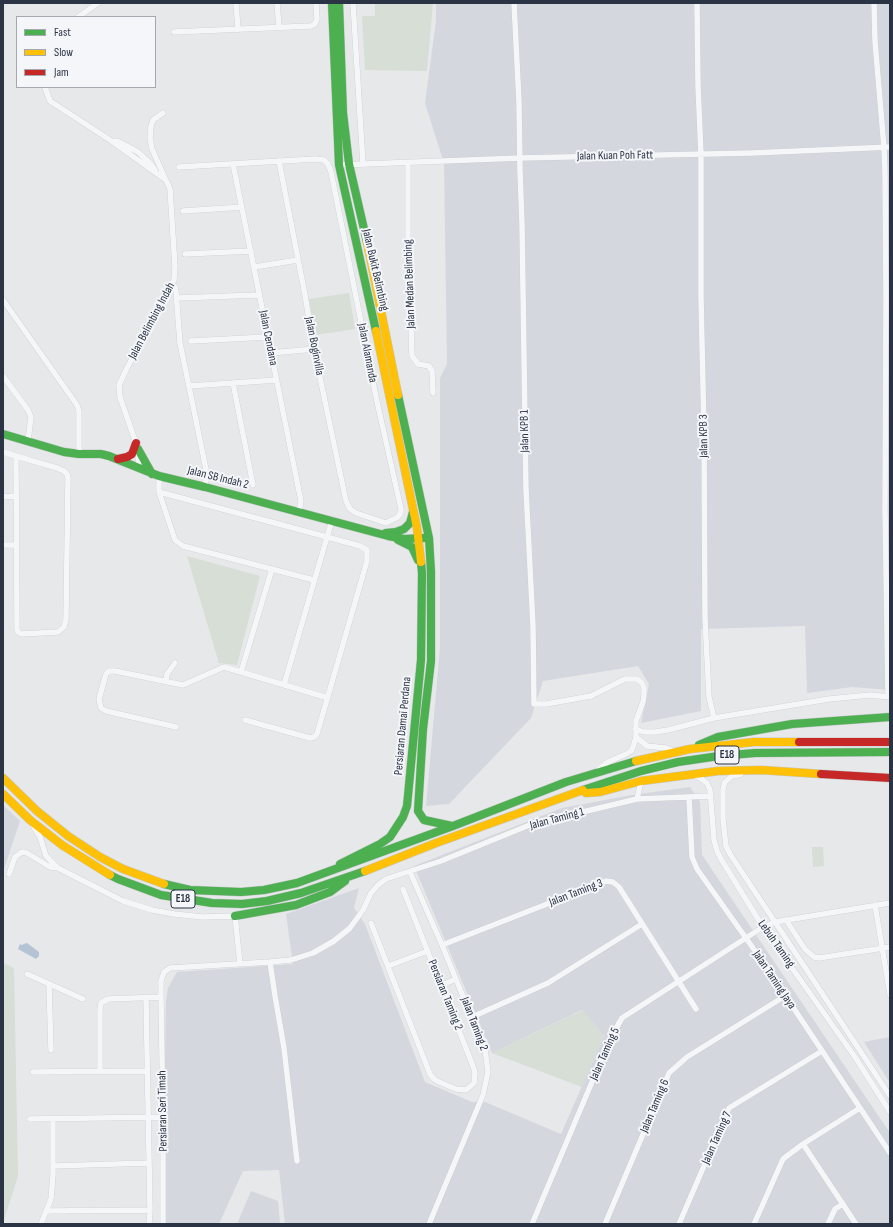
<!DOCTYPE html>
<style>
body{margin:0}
#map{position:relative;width:893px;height:1227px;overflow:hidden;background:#e6e8ea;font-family:"Sofia Sans Condensed",sans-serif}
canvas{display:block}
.frame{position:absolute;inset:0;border:4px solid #2b3445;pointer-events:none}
.legend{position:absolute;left:16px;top:16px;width:140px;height:72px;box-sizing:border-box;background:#f4f6f9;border:1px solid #a4a8b1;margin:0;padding:5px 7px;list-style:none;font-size:12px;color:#2b3445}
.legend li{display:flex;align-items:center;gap:8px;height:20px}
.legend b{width:20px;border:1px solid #a4a8b1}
</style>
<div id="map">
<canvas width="893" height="1227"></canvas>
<div class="frame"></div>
<ul class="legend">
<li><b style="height:5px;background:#4caf50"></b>Fast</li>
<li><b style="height:5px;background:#ffc107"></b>Slow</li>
<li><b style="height:5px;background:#c62828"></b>Jam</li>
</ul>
</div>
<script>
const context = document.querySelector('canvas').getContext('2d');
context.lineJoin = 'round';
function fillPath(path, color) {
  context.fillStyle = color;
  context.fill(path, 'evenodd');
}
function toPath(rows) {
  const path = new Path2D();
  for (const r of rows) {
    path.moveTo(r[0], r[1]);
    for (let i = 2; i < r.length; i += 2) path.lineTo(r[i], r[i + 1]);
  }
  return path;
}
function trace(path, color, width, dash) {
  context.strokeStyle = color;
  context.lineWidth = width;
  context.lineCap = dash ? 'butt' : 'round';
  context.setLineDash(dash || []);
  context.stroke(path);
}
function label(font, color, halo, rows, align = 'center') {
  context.font = font + ' "Sofia Sans Condensed",sans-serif';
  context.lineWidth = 4;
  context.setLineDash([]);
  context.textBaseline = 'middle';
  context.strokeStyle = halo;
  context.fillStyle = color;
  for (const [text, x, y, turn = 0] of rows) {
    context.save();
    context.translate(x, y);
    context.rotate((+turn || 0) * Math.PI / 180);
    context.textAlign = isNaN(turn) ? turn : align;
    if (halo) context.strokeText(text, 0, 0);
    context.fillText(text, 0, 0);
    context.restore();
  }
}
const built = toPath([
 [436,3,890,3,890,690,852,687,807,693,805,626,701,629,701,711,641,723,649,684,638,666,543,681,531,718,449,804,426,806,440,648,440,378,447,364,444,163,425,103,436,21],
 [690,787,700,802,702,855,890,1133,890,1224,285,1224,279,1170,243,1171,219,1224,162,1224,166,1001,168,988,177,972,293,964,286,914,359,888,354,908,365,924,425,1082,472,1102,485,1102,561,1134,604,1036,582,1010,492,1053,414,866,562,808,632,795],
 [3,805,20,821,3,872],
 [890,1037,890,1083,864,1042],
 [251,1191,278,1201,280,1224,237,1224]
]);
const green = toPath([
 [375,3,433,3,427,71,365,70,362,16,375,16],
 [349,293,355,329,315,335,309,299],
 [187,556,260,576,237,665,219,663],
 [812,847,823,847,824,866,813,867],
 [3,963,14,968,18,1176,3,1223],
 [583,1010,604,1036,582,1087,492,1053]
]);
const water = toPath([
 [27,943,39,952,39,956,36,959,18,949,20,944,22,945,24,944]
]);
const street = toPath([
 [236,3,238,29],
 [277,3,279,27],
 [353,3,363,164],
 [514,3,519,102,520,171,522,224,526,489,533,626,534,704,546,704,591,696,625,679,637,679,642,683,644,688,644,695,643,702,636,721,636,737,633,747,631,751,626,754,608,762,599,769],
 [697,3,698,86,701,154,701,297,704,431,705,619,709,697,714,718],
 [874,3,875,41,884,148,885,174,886,299,885,508,888,697],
 [78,17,98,3],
 [174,32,311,26,315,24,317,19,316,3],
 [45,87,50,101,110,140,166,180,170,189,175,267,174,280,127,368,119,385,120,397,138,449,139,468],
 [163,113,153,120,151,126,150,138,152,149,165,178],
 [115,141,119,142,138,152,149,162,155,170],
 [408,163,408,239,412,356,418,364,429,366,432,371,433,393],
 [233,164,301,501,299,512],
 [339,165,520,158,752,153,890,147],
 [179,167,315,159,324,160,328,164,331,172,376,397,401,509,401,512,398,517,386,523,356,513,350,509,346,501,314,349,305,295,279,161],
 [183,211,242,207],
 [185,254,251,251],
 [254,267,298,260],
 [172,285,175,287,176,292,180,343,207,474,205,487],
 [177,298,259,295],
 [3,300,77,405,79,411,79,454],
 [191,341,268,337],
 [271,353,314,349],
 [3,376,28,410,31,417,28,441],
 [233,383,253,485],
 [189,386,277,380],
 [3,452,16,456,57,468,64,471,67,474,68,478,66,619,64,627,58,632,21,634,18,632,17,630,16,456],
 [159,476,159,492,175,540,183,546,314,580],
 [159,492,327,537,360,546,367,550,367,561,317,734,314,737,310,738,245,720],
 [3,497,15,496],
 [3,545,16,545],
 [241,672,272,569],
 [166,681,167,674,175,663],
 [284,685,332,520],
 [176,727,106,711,101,708,99,699,106,674,109,671,115,671,183,685,224,667,328,698],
 [635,729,644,732,655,732,668,730,714,718,829,699,870,695,890,697],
 [636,737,647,746,666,748,673,751],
 [741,774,732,776,725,782,723,789,723,819,726,846,730,854,890,1096],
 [696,776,700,778,707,783,710,790,714,840,717,851,721,859,763,927,855,1057,890,1112],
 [689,797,692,857,697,869,765,965,890,1153],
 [637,799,641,781],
 [34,827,40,837,46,856,58,868,123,901,152,910,174,914,203,917,235,916,240,964],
 [410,872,442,945,485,1050,488,1072,483,1095,429,1224],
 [9,874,15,857,22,852,27,853,50,867,58,868],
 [875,905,890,995],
 [786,920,805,949,814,957,819,958,890,947],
 [371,923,430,1074,434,1079,437,1081,456,1089,466,1090,474,1083,475,1073,473,1066,403,889],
 [442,945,606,881,613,882,619,887,696,1009],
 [270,962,275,996,284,1048,297,1161],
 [388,966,428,951],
 [27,974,83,999],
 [49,984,51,1050],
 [442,985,456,979],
 [146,998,150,1210,149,1224],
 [472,1017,548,983,642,924],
 [100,1071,100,1010,101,1003,108,999,161,997],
 [33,1072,147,1071],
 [30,1119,163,1117],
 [803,1144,856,1224],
 [53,1166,149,1163],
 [46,1211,150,1210],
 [41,1224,51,1199,53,1175,53,1119],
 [163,1224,163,1117,161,997,161,981,164,972,170,968,270,962,291,960,313,953,334,941,350,928,363,910,371,893,378,885,386,879,441,861,532,824,637,799,711,796],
 [532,1224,611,1037,622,1018,763,927,775,922,890,903],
 [605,1224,669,1073,687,1057,785,996],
 [679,1224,729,1108,822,1051],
 [754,1224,783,1159,803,1144,860,1108],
 [828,1224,835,1209,843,1204]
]);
const fast = toPath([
 [332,3,339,165,376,331],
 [339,3,343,113,349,164,367,242],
 [398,395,429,538,431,572,431,661,423,729,418,811,424,820,452,826],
 [3,434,64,452,79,454,101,454,109,456,159,476,205,487,388,536,404,539,424,538],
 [138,449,152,474],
 [386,533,396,532,404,529,410,523,413,512],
 [398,540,412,547,418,560],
 [699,745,718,737,792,724,890,717],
 [583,790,641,771,678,762,719,756,755,753,890,752],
 [340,864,380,844,390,837,403,817,407,806,421,660,422,573,421,562],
 [110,875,118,879,161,895,212,903,242,904,267,901,301,893,365,871],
 [164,884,190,890,241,892,264,890,297,883,453,826,566,782,636,761],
 [235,916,296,905,330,892,345,881]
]);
const slow = toPath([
 [367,242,398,395],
 [376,331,417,528,421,562],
 [636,761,690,749,754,742,799,742],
 [3,778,37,811,68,836,100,857,123,869,164,884],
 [586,793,600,792,641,781,718,771,761,770,821,774],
 [3,794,30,820,62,845,110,875],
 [365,871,436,843,583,790]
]);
const jam = toPath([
 [118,459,127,457,132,454,136,443],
 [799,742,890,742],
 [821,774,890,778]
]);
const shields = [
 [727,755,24],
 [183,899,24]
];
const shieldNames = [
 ["E18",727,755],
 ["E18",183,899]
];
const streetNames = [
 ["Jalan Kuan Poh Fatt",615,156,-1],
 ["Jalan Bukit Belimbing",375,270,77],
 ["Jalan Medan Belimbing",410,284,-92],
 ["Jalan Belimbing Indah",152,321,-62],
 ["Jalan Cendana",268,338,79],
 ["Jalan Boginvilla",314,346,79],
 ["Jalan Alamanda",367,353,79],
 ["Jalan KPB 1",525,431,-91],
 ["Jalan KPB 3",704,436,-91],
 ["Jalan SB Indah 2",218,478,14],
 ["Persiaran Damai Perdana",403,726,-85],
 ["Jalan Taming 1",557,819,-15],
 ["Jalan Taming 3",576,893,-21],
 ["Lebuh Taming",776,944,55],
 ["Jalan Taming Jaya",774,980,56],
 ["Persiaran Taming 2",445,995,68],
 ["Jalan Taming 2",474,1024,69],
 ["Jalan Taming 5",605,1054,-66],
 ["Jalan Taming 6",655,1106,-67],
 ["Persiaran Seri Timah",163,1111,-91],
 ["Jalan Taming 7",717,1138,-66]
];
fillPath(built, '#d4d7dd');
fillPath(green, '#d6ded6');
fillPath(water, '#b4c4d5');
trace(street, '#c4c6c8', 6);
trace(fast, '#c4c6c8', 9);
trace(slow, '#c4c6c8', 9);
trace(jam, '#c4c6c8', 9);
trace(street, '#f5f6f7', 5.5);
trace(fast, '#4caf50', 8);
trace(slow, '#ffc107', 8);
trace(jam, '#c62828', 8);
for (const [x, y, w] of shields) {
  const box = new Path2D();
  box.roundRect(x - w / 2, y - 9, w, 18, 3);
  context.fillStyle = '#f4f6f9';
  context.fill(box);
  trace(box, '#2b3445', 1);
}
label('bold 11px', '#2b3445', null, shieldNames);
label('12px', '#2b3445', '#f4f6f9', streetNames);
</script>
